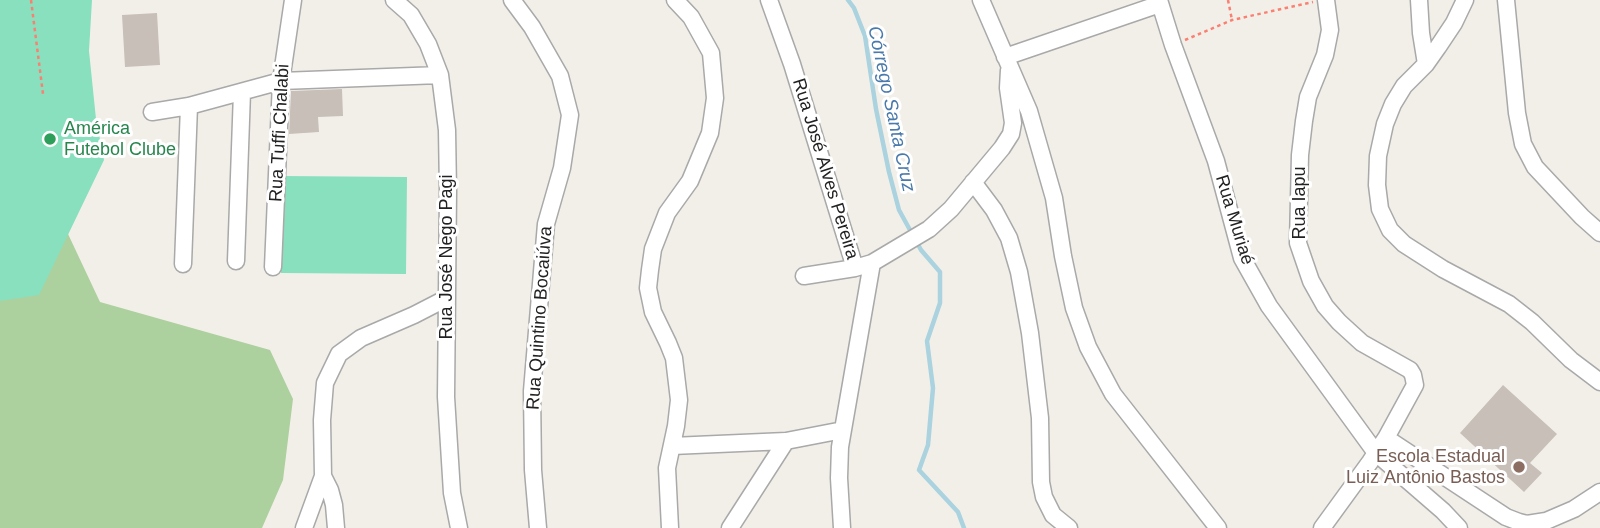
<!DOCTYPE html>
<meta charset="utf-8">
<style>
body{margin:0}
canvas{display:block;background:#f2efe9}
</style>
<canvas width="1600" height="528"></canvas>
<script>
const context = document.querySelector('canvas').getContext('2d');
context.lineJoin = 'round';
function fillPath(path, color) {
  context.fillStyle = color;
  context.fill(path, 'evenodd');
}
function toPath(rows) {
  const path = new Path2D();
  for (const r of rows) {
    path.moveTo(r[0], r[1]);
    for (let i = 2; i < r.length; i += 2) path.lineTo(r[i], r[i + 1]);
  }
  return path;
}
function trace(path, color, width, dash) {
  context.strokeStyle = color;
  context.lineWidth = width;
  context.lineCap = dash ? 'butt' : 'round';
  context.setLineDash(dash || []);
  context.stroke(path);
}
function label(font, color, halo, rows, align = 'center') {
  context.font = font + ' Arial,sans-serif';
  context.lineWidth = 6;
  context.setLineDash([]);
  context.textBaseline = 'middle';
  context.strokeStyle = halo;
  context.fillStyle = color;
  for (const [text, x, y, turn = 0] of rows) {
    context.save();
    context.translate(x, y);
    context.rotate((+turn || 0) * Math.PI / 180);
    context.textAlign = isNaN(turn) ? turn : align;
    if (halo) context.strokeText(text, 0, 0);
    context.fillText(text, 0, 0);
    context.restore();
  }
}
const forest = toPath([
 [0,120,61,219,100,302,270,350,293,399,283,480,262,528,0,528]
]);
const pitch = toPath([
 [0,0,92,0,89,51,96,119,104,160,39,295,0,301],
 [281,176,407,177,406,274,281,273]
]);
const stream = toPath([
 [848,0,854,8,865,36,876,109,889,172,899,210,921,250,940,272,940,303,927,341,933,388,928,445,919,470,958,512,964,528]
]);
const building = toPath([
 [157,13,160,65,125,67,122,15],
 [342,89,343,116,318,117,319,132,289,134,291,91],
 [1503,385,1557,434,1530,463,1542,473,1524,492,1460,433]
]);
const path = toPath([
 [31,0,43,94],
 [1228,0,1232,20],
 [1185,40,1232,20,1313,2]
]);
const minor = toPath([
 [394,0,411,15,428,44,440,75,447,130,448,191,446,397,452,493,459,528],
 [512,0,532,27,560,76,570,115,562,168,546,224,532,391,533,470,538,528],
 [769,0,792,64,855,268,872,263,929,229,951,209,1002,148,1011,134,1013,123,1008,88,1009,70],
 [981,0,1029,111,1054,198,1063,256,1074,308,1088,347,1113,394,1218,528],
 [1159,0,1173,45,1216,161,1242,258,1269,306,1376,453,1443,511,1459,528],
 [1419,0,1421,33,1426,64],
 [1465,0,1454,23,1438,47,1426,64,1404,86,1393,104,1385,124,1378,156,1377,185,1380,209,1390,230,1404,244,1443,269,1509,304,1532,322,1571,360,1600,382],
 [1506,0,1517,113,1523,144,1535,167,1582,217,1600,233],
 [1005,57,1160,4],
 [152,112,189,106,281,81,440,75],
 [973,182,994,210,1009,238,1019,272,1030,333,1040,418,1041,482,1044,497,1053,515,1069,528],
 [236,261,242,92],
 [183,264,189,106],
 [273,267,281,81,293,0],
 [804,276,855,268],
 [1386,438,1506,517,1519,522,1527,524,1546,521,1574,509,1600,492],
 [672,446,786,441,843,430],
 [323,476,330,490,334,505,336,528],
 [304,528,323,476,322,420,325,383,339,354,361,338,414,315,447,298],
 [670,528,667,468,676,426,679,400,674,358,668,343,653,312,648,288,650,270,653,249,667,213,690,181,710,133,715,98,711,53,691,17,675,0],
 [730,528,786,441],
 [842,528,839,478,840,447,872,263],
 [1322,528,1370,462,1386,438,1415,385,1413,375,1410,370,1362,343,1339,322,1325,306,1311,281,1298,243,1300,155,1304,121,1308,97,1325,55,1330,30,1326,0]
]);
const markers = [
 [50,139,7,"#2e9e5b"],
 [1519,467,7,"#8d6e63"]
];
const leisureNames = [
 ["América",64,129],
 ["Futebol Clube",64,150]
];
const streetNames = [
 ["Rua Tuffi Chalabi",280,133,-87],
 ["Rua José Alves Pereira",825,169,73],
 ["Rua Iapu",1300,203,-90],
 ["Rua Muriaé",1234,220,73],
 ["Rua José Nego Pagi",447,257,-90],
 ["Rua Quintino Bocaiúva",540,318,-86]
];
const educationNames = [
 ["Escola Estadual",1505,457],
 ["Luiz Antônio Bastos",1505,478]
];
const waterNames = [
 ["Córrego Santa Cruz",891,109,78]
];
fillPath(forest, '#add19e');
fillPath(pitch, '#88e0be');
trace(stream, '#aad3df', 4.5);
fillPath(building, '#c7bfb8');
trace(minor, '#a9a9a9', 19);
trace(path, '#fa8072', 2.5, [3.5, 3.5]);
trace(minor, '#fff', 16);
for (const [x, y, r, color] of markers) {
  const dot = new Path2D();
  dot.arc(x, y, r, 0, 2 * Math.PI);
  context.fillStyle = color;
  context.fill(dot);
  trace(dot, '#fff', 2.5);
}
label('18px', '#27864d', '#fff', leisureNames, 'left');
label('18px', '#222', '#fff', streetNames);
label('18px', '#785e54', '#fff', educationNames, 'right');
label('italic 19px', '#4a7aab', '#fff', waterNames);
</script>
